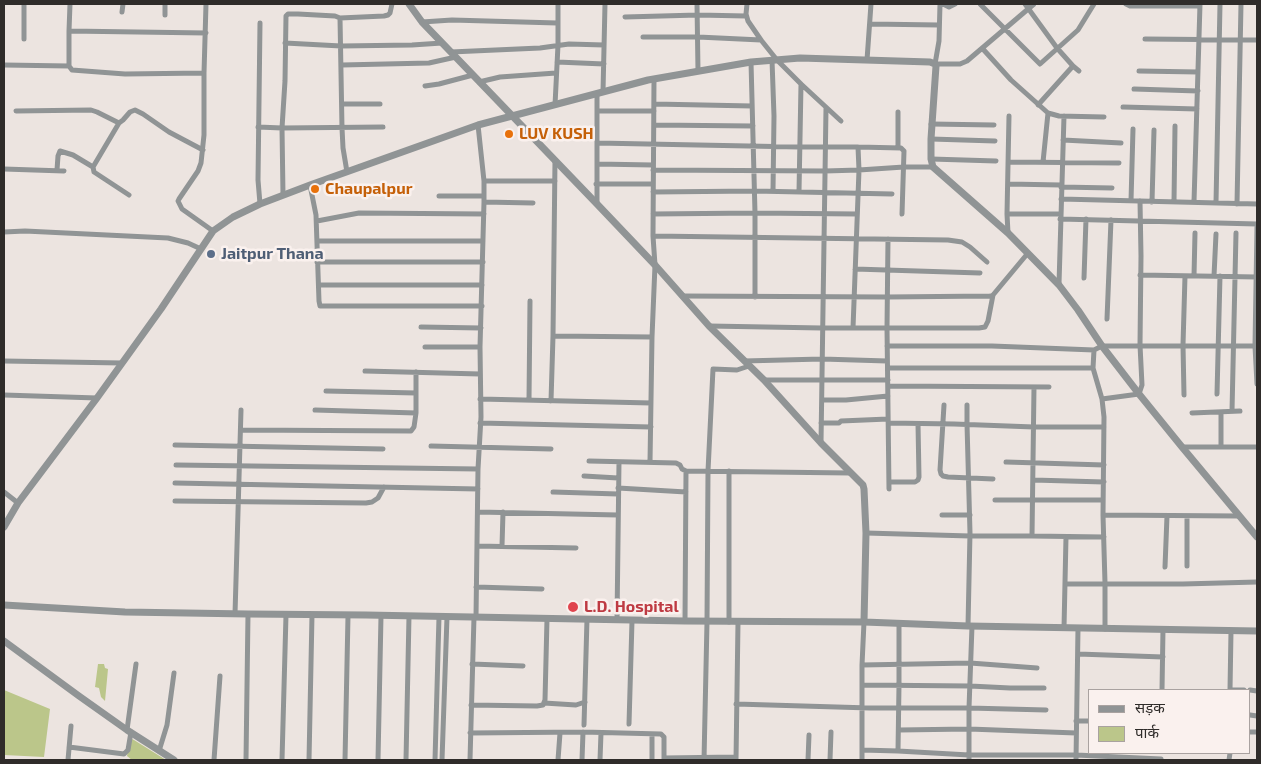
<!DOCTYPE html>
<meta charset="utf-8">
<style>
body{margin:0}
#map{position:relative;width:1261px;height:764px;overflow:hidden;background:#ece4e0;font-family:"Exo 2","Noto Sans Devanagari",sans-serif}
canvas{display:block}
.frame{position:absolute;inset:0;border:5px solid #2f2c2a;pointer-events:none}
.legend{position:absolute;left:1088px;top:689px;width:162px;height:65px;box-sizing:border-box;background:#faf1ee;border:1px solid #a9a2a0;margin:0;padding:6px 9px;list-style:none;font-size:15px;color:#2f2c2a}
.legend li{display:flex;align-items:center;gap:10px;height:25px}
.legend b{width:25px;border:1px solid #a9a2a0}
</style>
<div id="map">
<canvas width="1261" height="764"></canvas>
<div class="frame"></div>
<ul class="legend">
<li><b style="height:6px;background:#909495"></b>सड़क</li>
<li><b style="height:14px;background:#bbc68a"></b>पार्क</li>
</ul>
</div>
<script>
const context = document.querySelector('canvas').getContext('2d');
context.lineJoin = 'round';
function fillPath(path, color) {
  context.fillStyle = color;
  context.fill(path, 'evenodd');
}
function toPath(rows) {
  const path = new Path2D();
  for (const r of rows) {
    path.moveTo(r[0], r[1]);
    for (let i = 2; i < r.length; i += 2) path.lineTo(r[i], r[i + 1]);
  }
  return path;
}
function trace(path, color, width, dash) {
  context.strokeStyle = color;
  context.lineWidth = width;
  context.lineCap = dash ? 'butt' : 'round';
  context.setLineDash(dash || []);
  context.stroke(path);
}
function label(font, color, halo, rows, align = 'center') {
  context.font = font + ' "Exo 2",sans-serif';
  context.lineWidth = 5;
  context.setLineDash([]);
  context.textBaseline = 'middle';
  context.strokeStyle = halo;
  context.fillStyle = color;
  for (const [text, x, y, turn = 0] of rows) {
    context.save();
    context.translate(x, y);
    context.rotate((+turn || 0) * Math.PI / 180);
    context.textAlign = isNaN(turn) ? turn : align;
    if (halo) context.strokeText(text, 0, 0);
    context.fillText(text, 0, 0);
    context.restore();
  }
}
const green = toPath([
 [98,664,104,664,105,668,108,669,105,701,101,697,99,688,95,687],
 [4,690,50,709,44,757,4,755],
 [130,738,134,740,166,760,132,760,127,756]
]);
const minor = toPath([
 [165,4,165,15],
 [697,4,698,71],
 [747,4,746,14,748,21,761,40,777,60,801,84,841,121],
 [940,4,939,41,935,64,960,64,967,61,1034,4],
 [943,4,949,7,955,4],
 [980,4,1040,64,1078,30,1094,4],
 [1025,4,1057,48,1073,66,1079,71],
 [1126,4,1130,6,1200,6],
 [122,12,123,4],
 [625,17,698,15,746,16],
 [340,18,342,128,343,148,347,172],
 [422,22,452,20,557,23],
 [260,23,258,180,260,204],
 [870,24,939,25],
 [69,31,70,4],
 [206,33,69,31,69,66,72,70,125,74,204,73,204,135,201,163,198,171,179,199,178,201,182,209,213,231],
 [643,37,698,37,761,40],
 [24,39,24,4],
 [1145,39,1257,40],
 [285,43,341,46,412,45,442,43],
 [982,48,1011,80,1048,113,1059,116,1104,117],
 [451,52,540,48,569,44,604,45],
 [772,60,774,116,773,191],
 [867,60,871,4],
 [557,62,604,64],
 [751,62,755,213,857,214],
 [4,65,69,66],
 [342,65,429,63,456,57],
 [1139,71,1198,72],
 [204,73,206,4],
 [479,82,500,77,556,73],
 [425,86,439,84,473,75],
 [1134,89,1198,91],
 [603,92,605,4],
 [597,94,597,204],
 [342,104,380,104],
 [654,104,752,106],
 [555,105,558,45,558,4],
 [1038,105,1073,66],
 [1123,107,1197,109],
 [16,111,91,110,97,112,119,123,123,120,130,112,135,110,143,114,169,132,203,150],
 [597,111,654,111],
 [931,124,994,125],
 [654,125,753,126],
 [258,127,282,128,383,127],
 [931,139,995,141],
 [1063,140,1121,143],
 [597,143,799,147,858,147,901,148,904,151,902,214],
 [898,148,898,112],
 [931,159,996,161],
 [1008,162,1119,163],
 [1043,162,1048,113],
 [597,164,653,165],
 [93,167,119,123],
 [4,169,64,171],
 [57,170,58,156,60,151,73,155,93,167,94,172,129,195],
 [653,170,825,171,859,170,904,167,933,167],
 [484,181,555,181],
 [596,184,653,184],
 [1008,184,1061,185],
 [310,185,316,215,319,301,320,306,482,306],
 [1061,187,1112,188],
 [653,192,755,191,892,194],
 [799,192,801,84],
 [283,195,282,128,285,81,286,16,288,14,298,14,335,16,340,18,384,16,388,15,390,13,392,4],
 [439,196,484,196],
 [1061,199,1257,204],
 [1131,201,1133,129],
 [484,202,533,203],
 [1152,202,1154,130],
 [1174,202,1175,126],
 [1194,202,1200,4],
 [1216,203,1220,4],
 [1237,204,1241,4],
 [653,214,755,213,755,297],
 [1007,214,1060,214],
 [1060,219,1257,224],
 [317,221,359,213,484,214],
 [1257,227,1255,346,1257,384],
 [4,232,25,231,168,238,188,243,201,249],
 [1008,233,1007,214,1009,116],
 [653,236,948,240,962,242,970,247,987,262],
 [888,239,887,328,889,489],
 [317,241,483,241],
 [317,262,483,262],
 [855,269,980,273],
 [1140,275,1257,277],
 [1194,276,1195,233],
 [1214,276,1216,234],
 [1084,278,1086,219],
 [1059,284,1064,116],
 [319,285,482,285],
 [682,296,887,297,990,296,993,295,1028,253],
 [1107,319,1111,220],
 [709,326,822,328,979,328,985,327,988,321,993,295],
 [421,327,481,328],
 [853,328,859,170,858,147],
 [553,336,652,337],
 [887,346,992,346,1094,350],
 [425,347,480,347],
 [4,361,122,363],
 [744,361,822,359,887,361],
 [888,368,1093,368],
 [365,371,480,374],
 [764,380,888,380],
 [888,386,1049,387],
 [326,391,416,393],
 [1217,394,1220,276],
 [4,395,97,398],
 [1184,395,1183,345,1185,276],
 [480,399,651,403],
 [1102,399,1139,394,1142,385,1140,345,1141,256,1140,201],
 [529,400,530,301],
 [822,400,846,400,888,396],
 [551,401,553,336,555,160],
 [944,405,940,470,941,474,943,476,948,477,993,479],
 [967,405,967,424,970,533,968,626],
 [315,410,416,413],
 [1232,411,1236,233],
 [1221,412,1221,447],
 [1192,413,1240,411],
 [480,423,651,427],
 [821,423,839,423,841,421,888,419],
 [889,423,954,424,1034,427,1104,427],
 [241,430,411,431,414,427,416,413,416,372],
 [821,443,826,108],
 [175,445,383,449],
 [431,446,551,449],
 [1182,447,1257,447],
 [589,461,676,463,680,465,682,469,686,471,850,473],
 [650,462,652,337,655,265,653,236,654,79],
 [1006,462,1104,465],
 [176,465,478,469],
 [584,476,618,478],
 [1033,480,1104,482],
 [890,482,915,482,918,480,919,477,918,424],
 [175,483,478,489],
 [618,488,686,492],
 [4,492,18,503],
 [553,492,618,494],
 [995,500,1103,500],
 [175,501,366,503,372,502,378,498,384,487],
 [478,512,618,515],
 [942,515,970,515],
 [1103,515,1239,516],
 [1187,516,1187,566],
 [866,533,970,536,1032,536,1034,387],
 [1032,536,1104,537],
 [477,546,576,548],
 [502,546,503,512],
 [1165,567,1167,516],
 [1065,584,1183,584,1257,582],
 [476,587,542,589],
 [235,614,241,410],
 [476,617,478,469,481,417,480,347,484,202,484,181,478,125],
 [617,620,619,462],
 [685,621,686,471],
 [729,622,729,471],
 [1064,628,1066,537],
 [1105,629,1105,583,1103,515,1104,417,1102,399,1093,368,1094,350,1102,346,1257,346],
 [1078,654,1163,657],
 [472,664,523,666],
 [862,665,970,663,1037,668],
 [862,685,970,686,1010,688,1044,688],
 [1162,690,1163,629],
 [1230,690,1231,631],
 [1230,690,1244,690],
 [1250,690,1257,691],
 [544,703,576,705,585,702],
 [736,704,870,708,969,708,1046,710],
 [471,705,537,706,543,705,545,700,547,619],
 [1250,715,1257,716],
 [1076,721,1090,721],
 [629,724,632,621],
 [584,725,587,619],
 [127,730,136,664],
 [899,730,969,729,1076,733],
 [1250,732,1257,732],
 [470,733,583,732,661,734,664,737,664,760],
 [69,747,124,754,128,750,131,732],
 [862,750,898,751,969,755,1076,755,1161,759],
 [159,751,167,725,174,673],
 [898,751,899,685,899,623],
 [664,758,736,757],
 [68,760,71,726],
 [214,760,220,676],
 [246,760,248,614],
 [282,760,286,615],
 [309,760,312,615],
 [345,760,348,616],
 [378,760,381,616],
 [406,760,409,616],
 [435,760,439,617],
 [442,760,447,617],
 [470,760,474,617],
 [558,760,560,733],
 [582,760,583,732],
 [600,760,601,733],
 [652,760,652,734],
 [704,760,707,622,708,471,713,369,737,370,749,366],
 [736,760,738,622],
 [808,760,809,735],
 [830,760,831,732],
 [862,760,862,665,864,622],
 [969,760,969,708,972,626],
 [1076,760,1078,628],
 [1229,760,1230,753]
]);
const tertiary = toPath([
 [409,4,422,22,473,75,597,204,655,265,709,326,764,380,821,443,863,485,864,489,866,533,864,622],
 [4,527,18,503,97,398,161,309,213,231,233,217,260,204,310,185,478,125,648,80,751,62,800,58,930,62,935,64,936,66,931,139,931,159,933,167,1008,233,1059,285,1078,310,1102,346,1139,394,1182,447,1257,537],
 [4,605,125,612,248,614,366,615,685,621,864,622,968,626,1257,631],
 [4,641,79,696,127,730,174,760]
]);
const markers = [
 [509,134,5,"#e8710a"],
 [315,189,5,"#e8710a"],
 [211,254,5,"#5c6f8a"],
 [573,607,6,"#e0444e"]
];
const foodNames = [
 ["LUV KUSH",519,134],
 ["Chaupalpur",325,189]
];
const serviceNames = [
 ["Jaitpur Thana",221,254]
];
const healthNames = [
 ["L.D. Hospital",584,607]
];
fillPath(green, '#bbc68a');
trace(minor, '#909495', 5);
trace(tertiary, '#909495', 7);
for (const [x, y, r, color] of markers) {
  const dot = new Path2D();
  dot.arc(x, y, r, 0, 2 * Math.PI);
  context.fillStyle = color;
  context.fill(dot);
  trace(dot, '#faf1ee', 2);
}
label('bold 16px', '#c56008', '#faf1ee', foodNames, 'left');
label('bold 16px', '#4e5e75', '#faf1ee', serviceNames, 'left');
label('bold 16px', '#be3a42', '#faf1ee', healthNames, 'left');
</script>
